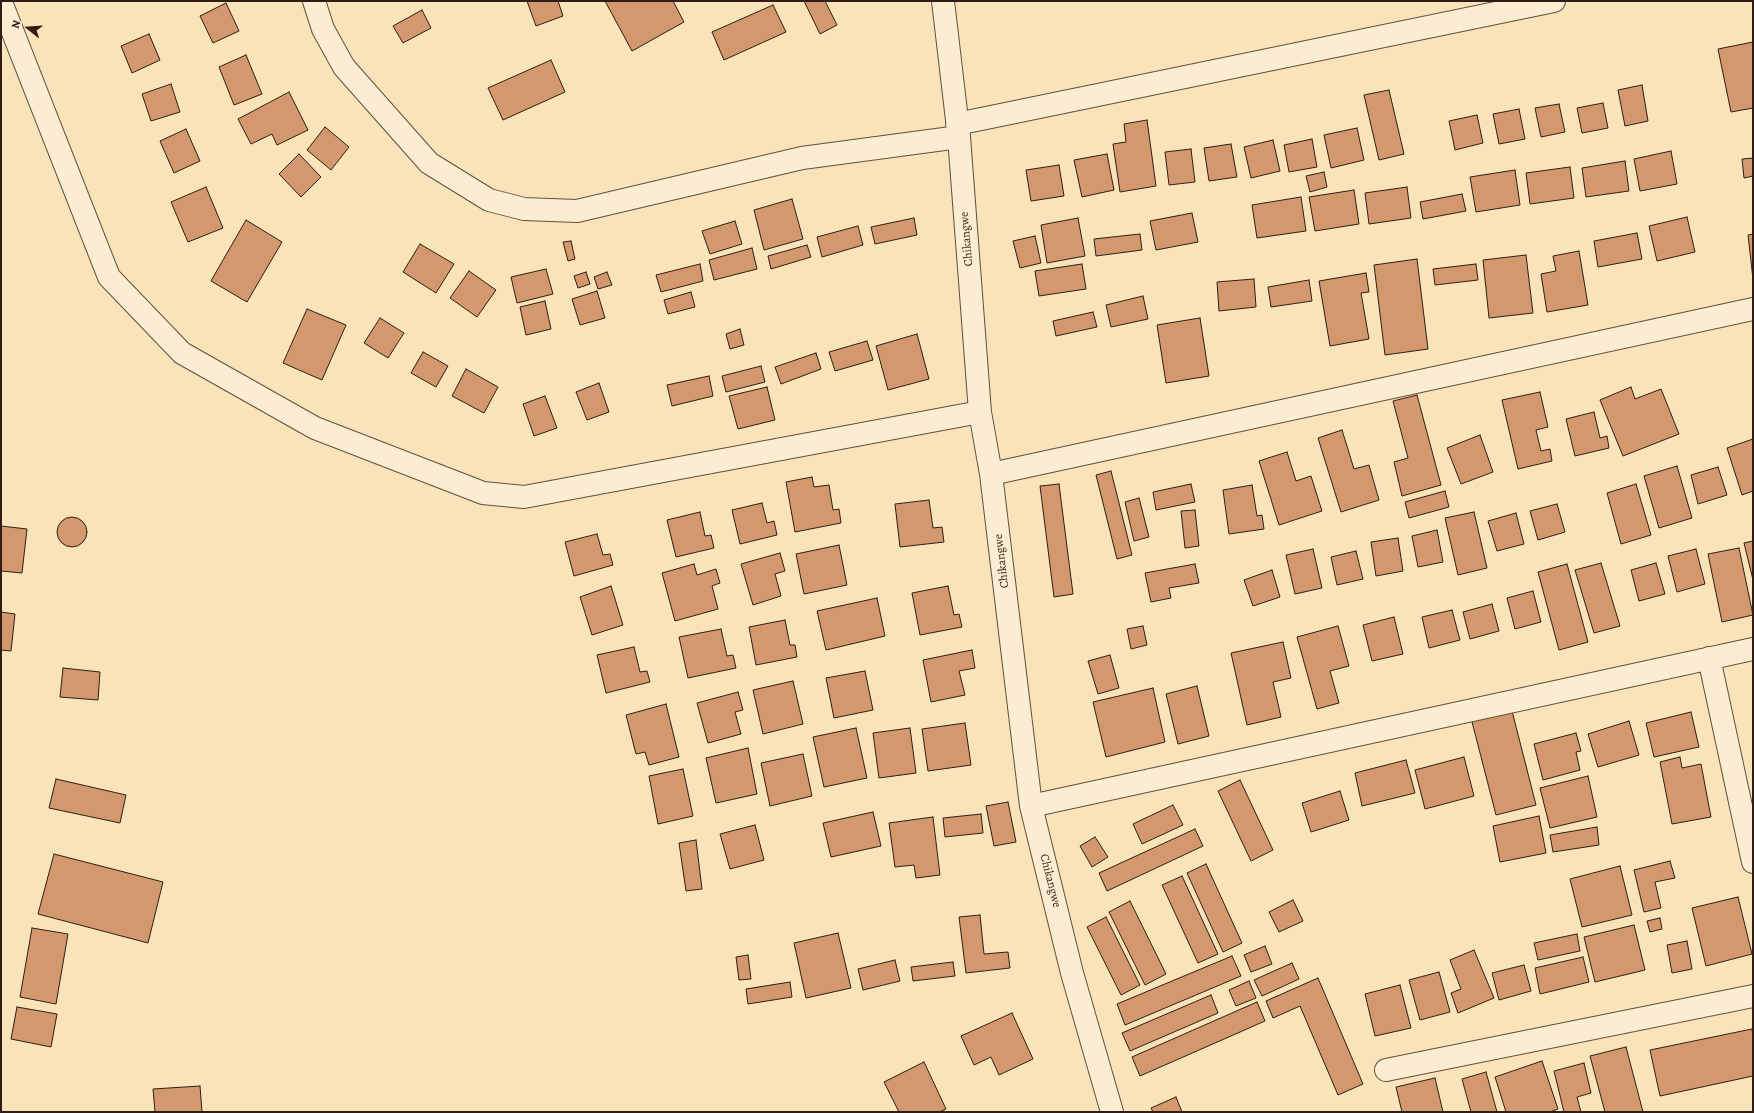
<!DOCTYPE html>
<style>
body{margin:0}
#map{position:relative;width:1754px;height:1113px;overflow:hidden;background:#f9e4b9;font-family:Alegreya,serif}
canvas{display:block}
.frame{position:absolute;inset:0;border:2px solid #2f1d15;pointer-events:none}
.north{position:absolute;left:8px;top:8px;width:40px;height:40px;-webkit-text-stroke:3px #fbedd2;paint-order:stroke;rotate:287deg;font-size:11px;font-weight:700;line-height:16px;text-align:center;color:#2f1d15}
.north::after{content:'';display:block;margin:auto;width:14px;height:18px;background:#2f1d15;clip-path:polygon(50% 0,100% 100%,50% 72%,0 100%)}
</style>
<div id="map">
<canvas width="1754" height="1113"></canvas>
<div class="frame"></div>
<div class="north">N</div>
</div>
<script>
const context = document.querySelector('canvas').getContext('2d');
context.lineJoin = 'round';
function fillPath(path, color) {
  context.fillStyle = color;
  context.fill(path, 'evenodd');
}
function toPath(rows) {
  const path = new Path2D();
  for (const r of rows) {
    if (r.length === 3) {
      path.moveTo(r[0] + r[2], r[1]);
      path.arc(r[0], r[1], r[2], 0, 2 * Math.PI);
      continue;
    }
    path.moveTo(r[0], r[1]);
    for (let i = 2; i < r.length; i += 2) path.lineTo(r[i], r[i + 1]);
  }
  return path;
}
function trace(path, color, width, dash) {
  context.strokeStyle = color;
  context.lineWidth = width;
  context.lineCap = dash ? 'butt' : 'round';
  context.setLineDash(dash || []);
  context.stroke(path);
}
function label(font, color, halo, rows, align = 'center') {
  context.font = font + ' Alegreya,serif';
  context.lineWidth = 3;
  context.setLineDash([]);
  context.textBaseline = 'middle';
  context.strokeStyle = halo;
  context.fillStyle = color;
  for (const [text, x, y, turn = 0] of rows) {
    context.save();
    context.translate(x, y);
    context.rotate((+turn || 0) * Math.PI / 180);
    context.textAlign = isNaN(turn) ? turn : align;
    if (halo) context.strokeText(text, 0, 0);
    context.fillText(text, 0, 0);
    context.restore();
  }
}
const building = toPath([
 [527,1,558,1,563,16,536,26,527,1],
 [605,1,673,1,684,22,632,51,605,1],
 [804,1,825,1,837,25,820,34,804,1],
 [226,3,239,31,213,43,200,16,226,3],
 [773,5,786,32,724,60,712,32,773,5],
 [422,10,431,28,403,43,393,26,422,10],
 [149,34,160,60,132,73,121,46,149,34],
 [1753,42,1753,108,1731,112,1718,49,1753,42],
 [246,55,262,94,234,105,219,67,246,55],
 [551,60,565,92,503,120,488,88,551,60],
 [171,84,180,112,151,121,142,94,171,84],
 [1642,85,1648,121,1625,126,1618,90,1642,85],
 [1389,90,1404,154,1379,160,1364,95,1389,90],
 [289,92,308,130,277,145,272,134,251,144,238,119,289,92],
 [1603,103,1608,128,1582,133,1577,108,1603,103],
 [1559,104,1565,132,1541,137,1535,108,1559,104],
 [1519,109,1525,139,1499,144,1493,114,1519,109],
 [1477,115,1483,143,1455,150,1449,121,1477,115],
 [1147,120,1156,186,1120,192,1113,144,1126,142,1124,124,1147,120],
 [325,127,349,147,331,170,307,150,325,127],
 [1357,128,1364,160,1331,168,1324,135,1357,128],
 [186,129,200,161,174,173,160,141,186,129],
 [1312,139,1317,167,1289,172,1284,145,1312,139],
 [1273,140,1280,171,1251,178,1244,147,1273,140],
 [1231,144,1237,177,1209,181,1204,148,1231,144],
 [1191,149,1195,182,1169,185,1165,152,1191,149],
 [1671,151,1677,184,1640,191,1634,159,1671,151],
 [299,154,321,177,301,197,279,174,299,154],
 [1107,154,1114,190,1082,197,1074,160,1107,154],
 [1753,158,1753,176,1744,178,1742,159,1753,158],
 [1625,161,1629,191,1586,197,1582,168,1625,161],
 [1059,165,1064,196,1031,201,1026,170,1059,165],
 [1570,167,1574,198,1530,204,1526,173,1570,167],
 [1515,170,1520,205,1476,212,1470,177,1515,170],
 [1324,172,1327,187,1310,192,1306,176,1324,172],
 [206,187,223,228,188,242,171,202,206,187],
 [1407,187,1411,218,1369,224,1365,193,1407,187],
 [1354,190,1359,224,1315,231,1309,197,1354,190],
 [1462,194,1466,211,1423,219,1420,202,1462,194],
 [1301,197,1306,231,1257,238,1252,205,1301,197],
 [792,199,803,239,764,250,754,210,792,199],
 [1192,213,1198,242,1156,250,1150,221,1192,213],
 [1687,217,1695,252,1657,261,1649,226,1687,217],
 [914,218,917,235,875,244,871,227,914,218],
 [1078,218,1085,256,1047,263,1041,225,1078,218],
 [246,220,282,242,247,302,211,281,246,220],
 [735,221,742,244,710,254,702,231,735,221],
 [858,226,863,245,822,257,817,237,858,226],
 [1637,233,1642,259,1598,267,1594,241,1637,233],
 [1140,234,1142,250,1096,256,1094,239,1140,234],
 [1753,234,1753,279,1748,235,1753,234],
 [1035,236,1041,263,1020,268,1013,241,1035,236],
 [571,241,575,259,568,261,563,242,571,241],
 [420,244,454,264,436,293,403,272,420,244],
 [807,245,811,257,771,269,768,256,807,245],
 [752,248,757,269,714,280,709,260,752,248],
 [1579,251,1588,305,1547,312,1541,274,1556,271,1553,256,1579,251],
 [1526,255,1533,313,1489,318,1483,260,1526,255],
 [1417,259,1428,349,1385,355,1374,265,1417,259],
 [700,264,703,281,661,292,656,275,700,264],
 [1082,264,1086,289,1039,296,1035,271,1082,264],
 [1476,264,1478,280,1435,285,1433,269,1476,264],
 [546,269,553,294,517,303,511,277,546,269],
 [469,271,496,290,477,317,450,298,469,271],
 [586,272,590,284,578,288,574,276,586,272],
 [607,272,612,285,598,289,594,277,607,272],
 [1366,273,1369,292,1361,293,1369,339,1330,346,1319,281,1366,273],
 [1254,279,1256,307,1219,311,1217,282,1254,279],
 [1309,280,1312,301,1271,307,1268,287,1309,280],
 [597,291,605,318,580,325,572,299,597,291],
 [691,292,695,307,668,314,664,300,691,292],
 [1143,296,1148,319,1111,327,1106,305,1143,296],
 [545,301,551,329,526,335,520,307,545,301],
 [307,309,346,325,322,380,283,363,307,309],
 [1093,312,1097,327,1056,336,1053,321,1093,312],
 [380,318,404,333,388,358,364,343,380,318],
 [1200,318,1209,376,1166,383,1157,325,1200,318],
 [740,329,744,345,730,349,726,334,740,329],
 [917,334,929,379,888,390,876,346,917,334],
 [867,341,873,360,835,371,829,352,867,341],
 [423,352,448,366,436,387,411,373,423,352],
 [816,353,821,369,781,384,775,367,816,353],
 [761,366,765,382,726,392,722,376,761,366],
 [466,369,498,387,484,413,452,396,466,369],
 [709,376,713,396,672,406,667,385,709,376],
 [599,383,609,412,587,420,576,392,599,383],
 [767,387,775,420,738,429,729,396,767,387],
 [1631,387,1635,399,1661,389,1679,434,1623,456,1600,400,1631,387],
 [1540,392,1548,427,1536,430,1541,451,1550,449,1552,461,1518,469,1502,400,1540,392],
 [1417,395,1441,485,1402,496,1394,462,1408,458,1393,401,1417,395],
 [545,396,557,428,534,436,523,404,545,396],
 [1594,412,1600,438,1607,436,1609,448,1575,456,1566,419,1594,412],
 [1342,430,1354,469,1369,465,1379,500,1341,512,1318,438,1342,430],
 [1480,435,1493,472,1461,484,1447,448,1480,435],
 [1753,439,1753,491,1742,495,1727,448,1753,439],
 [1287,452,1296,481,1311,476,1322,511,1279,525,1259,461,1287,452],
 [1677,466,1692,518,1659,528,1644,476,1677,466],
 [1718,467,1727,495,1698,504,1691,475,1718,467],
 [1111,471,1132,555,1117,559,1096,475,1111,471],
 [812,477,814,487,829,485,833,510,839,509,841,523,795,532,786,482,812,477],
 [1059,484,1073,594,1054,597,1040,486,1059,484],
 [1191,484,1195,502,1156,510,1153,492,1191,484],
 [1636,484,1651,535,1621,544,1607,493,1636,484],
 [1252,485,1257,516,1262,515,1264,529,1229,534,1223,490,1252,485],
 [1445,491,1449,507,1409,518,1405,502,1445,491],
 [1139,498,1149,537,1134,541,1125,502,1139,498],
 [929,500,933,528,942,527,944,542,900,547,895,504,929,500],
 [762,503,767,523,774,521,777,535,740,544,732,510,762,503],
 [1557,504,1565,532,1538,540,1530,511,1557,504],
 [1195,510,1199,546,1185,548,1181,511,1195,510],
 [700,512,705,536,711,535,714,548,676,557,667,520,700,512],
 [1474,512,1487,568,1458,575,1445,518,1474,512],
 [1516,513,1524,544,1497,551,1488,521,1516,513],
 [72,532,15],
 [1,526,27,529,22,573,1,571,1,526],
 [1437,530,1443,562,1418,567,1412,536,1437,530],
 [597,534,603,555,610,554,613,565,574,576,565,542,597,534],
 [1398,538,1403,571,1376,576,1371,542,1398,538],
 [1753,541,1753,580,1744,543,1753,541],
 [839,545,847,585,804,594,796,554,839,545],
 [1739,548,1753,615,1722,622,1708,554,1739,548],
 [1313,549,1322,588,1295,594,1286,555,1313,549],
 [1696,549,1705,584,1677,592,1668,556,1696,549],
 [1356,551,1363,579,1337,585,1331,557,1356,551],
 [780,553,785,571,775,574,781,596,753,605,741,564,780,553],
 [1601,563,1620,626,1594,633,1575,570,1601,563],
 [1656,563,1665,594,1639,601,1631,570,1656,563],
 [694,564,697,575,716,569,720,583,712,586,718,609,675,621,662,573,694,564],
 [1195,564,1199,583,1169,588,1171,598,1151,602,1145,573,1195,564],
 [1567,564,1588,642,1559,650,1538,572,1567,564],
 [1272,570,1280,597,1253,606,1244,580,1272,570],
 [611,586,623,625,592,635,580,597,611,586],
 [948,586,954,615,959,614,962,627,920,635,912,593,948,586],
 [1533,591,1541,622,1515,629,1507,598,1533,591],
 [877,598,885,636,826,650,817,611,877,598],
 [1492,604,1499,631,1470,639,1463,612,1492,604],
 [1452,610,1460,640,1429,648,1422,617,1452,610],
 [1,612,15,614,11,651,1,650,1,612],
 [1394,617,1403,654,1372,661,1363,625,1394,617],
 [785,620,790,645,795,645,797,657,756,665,749,627,785,620],
 [1143,626,1147,645,1131,649,1127,629,1143,626],
 [1338,626,1349,666,1330,671,1339,703,1317,709,1297,637,1338,626],
 [721,629,727,656,733,655,736,668,688,678,679,637,721,629],
 [1283,642,1291,678,1273,682,1281,717,1247,725,1231,653,1283,642],
 [634,647,640,672,647,671,650,682,606,693,597,655,634,647],
 [972,650,975,668,959,671,965,695,931,702,923,660,972,650],
 [1110,655,1119,688,1098,694,1088,661,1110,655],
 [63,668,100,672,98,700,60,697,63,668],
 [865,671,873,710,834,718,826,678,865,671],
 [793,681,803,724,763,734,753,690,793,681],
 [1197,686,1209,736,1178,744,1166,694,1197,686],
 [1153,688,1165,742,1106,757,1093,702,1153,688],
 [738,692,743,710,735,712,741,734,708,743,697,703,738,692],
 [666,704,679,757,649,765,645,752,636,754,626,715,666,704],
 [1511,707,1536,805,1496,815,1471,718,1511,707],
 [1691,712,1699,747,1654,757,1646,723,1691,712],
 [1629,721,1639,755,1598,767,1588,734,1629,721],
 [965,723,971,765,928,771,922,729,965,723],
 [856,728,867,778,824,787,813,737,856,728],
 [910,728,916,773,879,778,873,733,910,728],
 [1576,733,1581,751,1576,752,1580,770,1543,780,1534,744,1576,733],
 [748,748,757,794,716,803,706,758,748,748],
 [803,754,812,796,770,806,761,763,803,754],
 [1464,757,1474,796,1425,809,1415,770,1464,757],
 [1680,757,1682,768,1701,764,1711,817,1672,824,1660,762,1680,757],
 [1406,760,1415,793,1362,806,1355,773,1406,760],
 [683,769,693,816,658,824,649,776,683,769],
 [1588,776,1597,817,1550,828,1540,788,1588,776],
 [56,779,126,795,120,823,49,808,56,779],
 [1240,780,1273,850,1251,861,1218,791,1240,780],
 [1340,791,1349,820,1311,832,1302,803,1340,791],
 [1008,802,1016,842,994,846,986,806,1008,802],
 [1173,805,1183,825,1142,844,1133,824,1173,805],
 [873,812,881,846,831,857,823,823,873,812],
 [981,814,983,833,945,837,943,818,981,814],
 [1539,816,1546,853,1500,862,1493,826,1539,816],
 [933,817,940,875,916,878,914,865,895,867,889,823,933,817],
 [755,825,764,860,730,869,720,834,755,825],
 [1597,827,1599,845,1553,852,1550,835,1597,827],
 [1195,829,1203,846,1107,891,1099,873,1195,829],
 [1095,837,1108,857,1092,867,1080,846,1095,837],
 [696,840,702,889,686,891,679,843,696,840],
 [54,854,163,882,148,943,38,914,54,854],
 [1670,861,1675,878,1655,882,1661,908,1644,912,1634,870,1670,861],
 [1206,864,1242,943,1223,952,1187,873,1206,864],
 [1620,866,1632,915,1582,927,1570,879,1620,866],
 [1182,876,1218,954,1198,963,1162,885,1182,876],
 [1738,897,1752,954,1706,966,1692,908,1738,897],
 [1293,900,1303,921,1279,932,1269,912,1293,900],
 [1130,901,1166,974,1145,985,1109,912,1130,901],
 [980,915,984,954,1008,952,1010,968,966,973,959,917,980,915],
 [1106,917,1140,985,1121,995,1087,927,1106,917],
 [1660,918,1662,929,1650,932,1647,921,1660,918],
 [1634,925,1645,970,1595,982,1584,937,1634,925],
 [32,928,68,934,56,1004,20,997,32,928],
 [838,933,851,988,806,998,794,943,838,933],
 [1577,934,1580,951,1538,960,1534,943,1577,934],
 [1687,941,1692,969,1672,973,1667,945,1687,941],
 [1265,946,1272,964,1251,972,1244,955,1265,946],
 [1474,950,1494,998,1458,1013,1451,993,1461,989,1450,960,1474,950],
 [748,955,751,979,739,980,736,957,748,955],
 [1232,956,1241,976,1125,1025,1117,1004,1232,956],
 [1583,957,1589,982,1540,994,1535,968,1583,957],
 [895,960,900,981,863,990,858,969,895,960],
 [953,962,955,976,913,981,911,967,953,962],
 [1292,963,1299,979,1262,996,1254,980,1292,963],
 [1524,965,1531,991,1499,1000,1492,973,1524,965],
 [1439,972,1450,1012,1420,1020,1409,980,1439,972],
 [1318,978,1363,1084,1338,1095,1300,1006,1273,1018,1266,1001,1318,978],
 [1249,981,1256,998,1236,1006,1229,990,1249,981],
 [790,982,792,997,748,1004,746,989,790,982],
 [1400,985,1411,1028,1375,1036,1365,994,1400,985],
 [1211,995,1218,1013,1130,1051,1122,1033,1211,995],
 [1257,1002,1265,1021,1140,1076,1132,1057,1257,1002],
 [17,1007,57,1014,51,1047,11,1039,17,1007],
 [1012,1013,1033,1059,999,1075,991,1057,974,1065,961,1036,1012,1013],
 [1752,1029,1753,1036,1753,1076,1660,1096,1650,1050,1752,1029],
 [1626,1047,1643,1112,1605,1112,1590,1056,1626,1047],
 [1542,1061,1558,1109,1550,1112,1506,1112,1495,1077,1542,1061],
 [924,1062,946,1109,939,1112,899,1112,884,1082,924,1062],
 [1584,1063,1591,1093,1577,1097,1581,1112,1564,1112,1554,1071,1584,1063],
 [1486,1072,1497,1112,1471,1112,1462,1079,1486,1072],
 [1435,1078,1443,1112,1402,1112,1396,1087,1435,1078],
 [200,1086,202,1112,155,1112,153,1089,200,1086],
 [1176,1097,1182,1112,1153,1112,1151,1108,1176,1097]
]);
const minor = toPath([
 [314,1,323,29,344,67,429,163,489,200,524,209,577,211,802,158,959,137],
 [943,1,959,137,980,412,991,474,1031,806,1072,973,1112,1112],
 [1,2,109,277,182,353,315,428,483,493,524,497,980,412],
 [957,124,1554,1],
 [991,474,1753,309],
 [1709,658,1753,862],
 [1031,806,1753,649],
 [1386,1070,1753,996]
]);
const streetNames = [
 ["Chikangwe",967,239,-95],
 ["Chikangwe",1002,561,-97],
 ["Chikangwe",1050,881,76]
];
fillPath(building, '#d3986d');
trace(building, '#2f1d15', 1);
trace(minor, '#624f3e', 24);
trace(minor, '#fbedd2', 22);
label('12px', '#2f1d15', '#fbedd2', streetNames);
</script>
